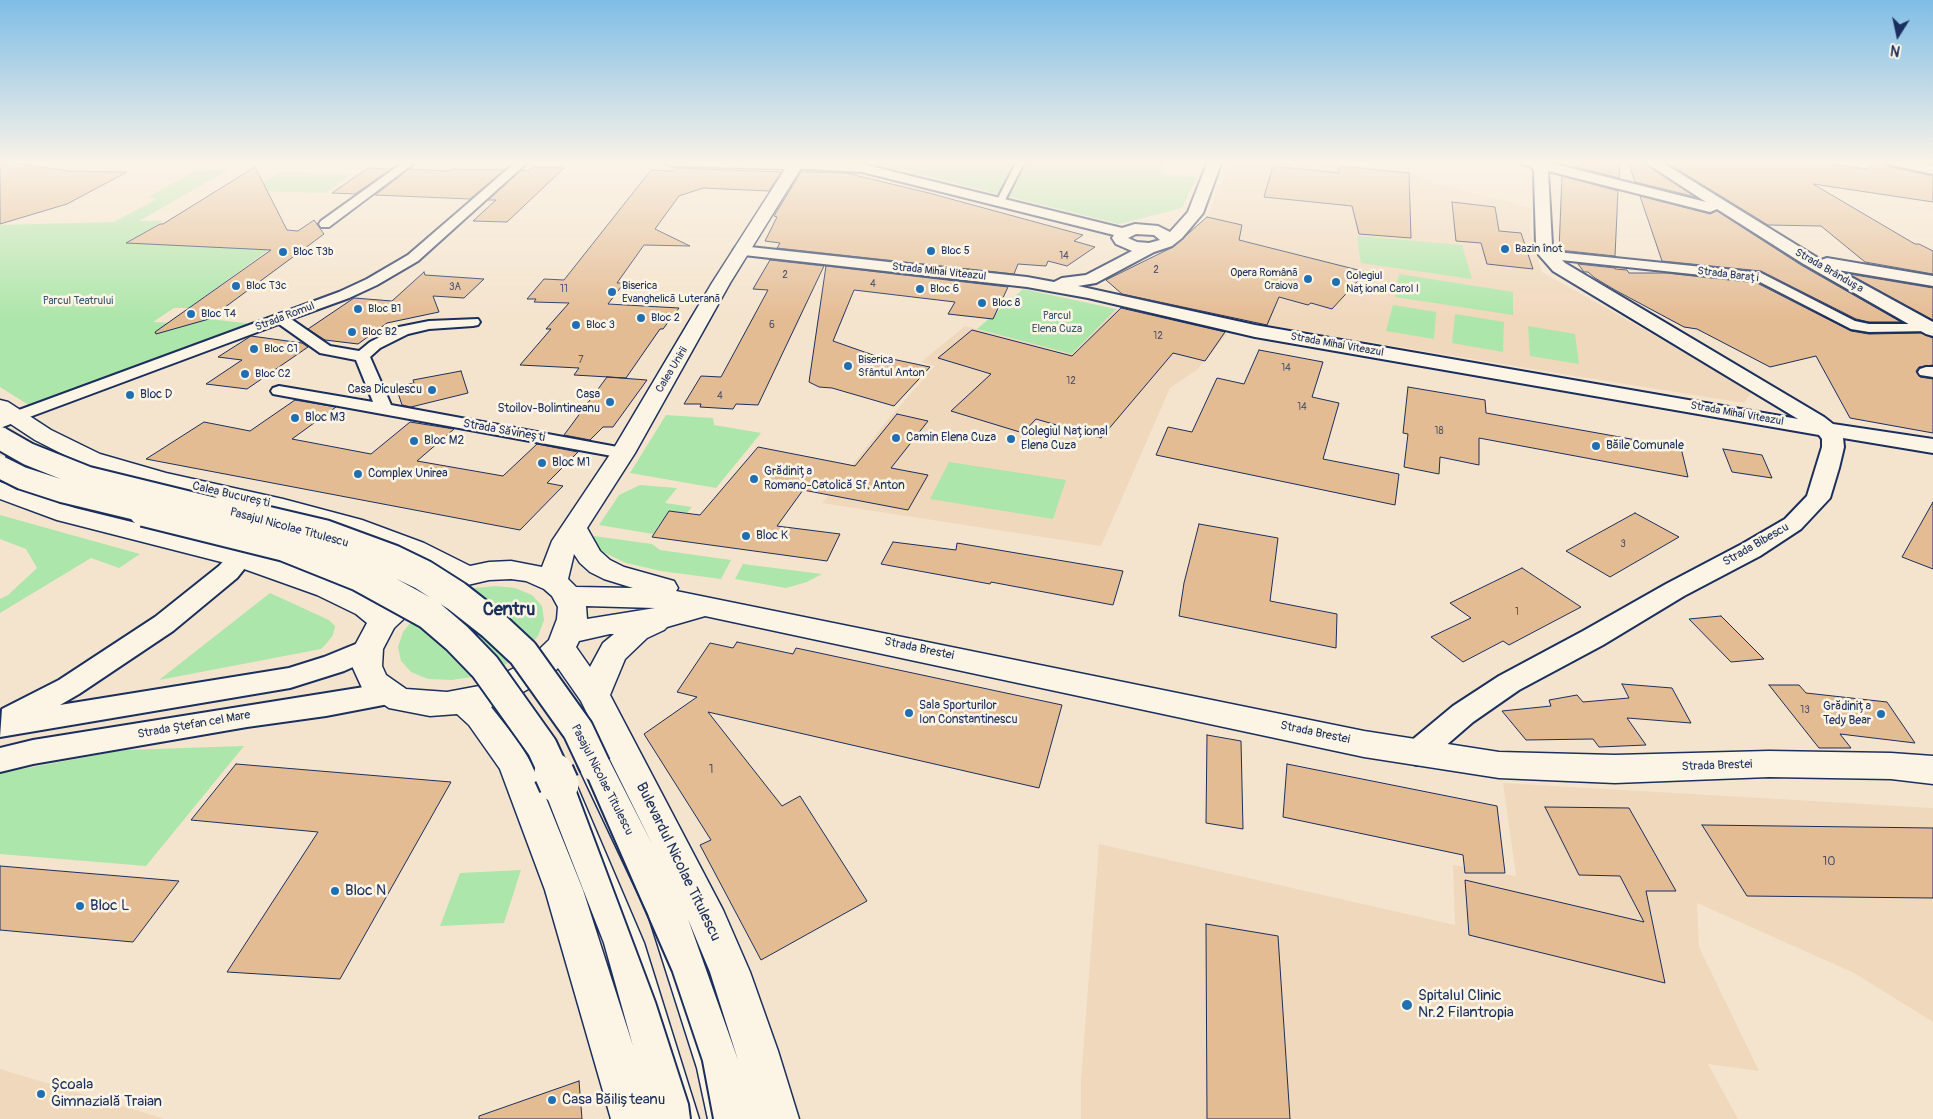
<!DOCTYPE html>
<meta charset="utf-8">
<style>
body{margin:0}
#map{position:relative;width:1933px;height:1119px;overflow:hidden;background:#f5e4cd;font-family:Pangolin,sans-serif}
canvas{display:block}
.north{position:absolute;left:1873px;top:10px;width:50px;height:50px;-webkit-text-stroke:4px #fcf5e5;paint-order:stroke;rotate:190deg;font-size:14px;font-weight:700;line-height:20px;text-align:center;color:#1b2f5e}
.north::after{content:'';display:block;margin:auto;width:18px;height:22px;background:#1b2f5e;clip-path:polygon(50% 0,100% 100%,50% 72%,0 100%)}
</style>
<div id="map">
<canvas width="1933" height="1119"></canvas>
<div class="north">N</div>
</div>
<script>
const context = document.querySelector('canvas').getContext('2d');
context.lineJoin = 'round';
function fillPath(path, color) {
  context.fillStyle = color;
  context.fill(path, 'evenodd');
}
function toPath(rows) {
  const path = new Path2D();
  for (const r of rows) {
    path.moveTo(r[0], r[1]);
    for (let i = 2; i < r.length; i += 2) path.lineTo(r[i], r[i + 1]);
  }
  return path;
}
function trace(path, color, width, dash) {
  context.strokeStyle = color;
  context.lineWidth = width;
  context.lineCap = dash ? 'butt' : 'round';
  context.setLineDash(dash || []);
  context.stroke(path);
}
function label(font, color, halo, rows, align = 'center') {
  context.font = font + ' Pangolin,sans-serif';
  context.lineWidth = 5;
  context.setLineDash([]);
  context.textBaseline = 'middle';
  context.strokeStyle = halo;
  context.fillStyle = color;
  for (const [text, x, y, turn = 0] of rows) {
    context.save();
    context.translate(x, y);
    context.rotate((+turn || 0) * Math.PI / 180);
    context.textAlign = isNaN(turn) ? turn : align;
    if (halo) context.strokeText(text, 0, 0);
    context.fillText(text, 0, 0);
    context.restore();
  }
}
const built = toPath([
 [1230,161,1303,161,1412,172,1420,179,1531,208,1530,231,1542,272,1753,391,1744,403,1569,375,1267,325,1134,299,1112,285,1113,278,1118,274,1173,247,1207,217],
 [1116,309,1227,334,1198,369,1170,388,1101,546,822,503,891,416,935,366,921,362,965,326,1072,354],
 [1503,783,1933,808,1933,1022,1854,973,1697,903,1699,947,1759,1071,1708,1064,1738,1119,1081,1119,1081,1079,1099,844,1455,925,1453,865,1516,876],
 [0,1069,165,1119,166,1119,0,1119]
]);
const green = toPath([
 [844,161,1165,161,1161,174,1197,177,1182,208,1119,224,906,171,859,162],
 [230,169,139,221,163,221,129,241,271,248,189,308,174,308,153,322,191,324,209,319,262,325,35,409,0,387,0,225,114,222,157,199,148,197,192,172],
 [280,172,352,174,326,193,250,191],
 [1357,236,1462,245,1472,279,1361,263],
 [1399,274,1513,292,1513,315,1395,297],
 [1023,289,1116,309,1072,354,977,329],
 [1393,305,1436,312,1434,339,1386,331],
 [1455,314,1504,322,1503,352,1452,343],
 [1528,326,1575,334,1579,364,1530,356],
 [666,415,713,418,714,425,761,433,716,488,630,473],
 [949,462,1066,480,1053,519,930,499],
 [640,485,677,488,665,503,692,507,687,513,669,511,653,534,599,525,619,495],
 [0,515,140,554,119,568,91,558,0,613,0,599,8,595,37,568,26,549,0,539],
 [594,536,652,544,660,550,731,560,721,579,661,571,626,563,603,552,594,545],
 [743,564,822,574,807,582,786,588,735,579],
 [496,586,515,588,532,595,542,606,544,620,538,636,524,653,503,666,478,676,452,680,428,679,411,672,401,661,398,647,403,632,415,617,452,594,474,588],
 [270,593,329,620,335,626,333,635,327,643,321,649,159,680],
 [244,746,146,866,0,854,0,773,124,750],
 [521,870,504,923,440,926,460,873]
]);
const building = toPath([
 [0,161,68,171,127,172,67,204,0,224,0,161],
 [1587,161,1620,161,1619,178,1576,167,1587,161],
 [1628,161,1641,161,1696,197,1635,182,1628,161],
 [1664,161,1807,161,1868,169,1873,161,1879,161,1883,162,1887,166,1933,176,1933,202,1813,184,1915,244,1919,244,1933,251,1933,274,1865,262,1821,226,1768,225,1664,161],
 [1273,166,1339,173,1339,166,1409,173,1411,238,1359,234,1352,206,1264,197,1273,166],
 [255,167,287,230,298,231,314,220,324,234,209,319,156,334,155,332,271,250,126,243,160,224,163,224,255,167],
 [533,167,564,168,507,222,473,221,496,200,488,200,521,170,529,171,533,167],
 [368,168,391,169,355,194,332,193,368,168],
 [677,168,781,172,769,191,703,188,679,196,655,229,690,246,644,245,617,283,624,283,608,304,679,308,663,329,660,329,626,378,574,375,579,368,520,365,551,329,546,329,569,303,534,302,536,299,527,299,544,279,564,280,651,170,672,171,677,168],
 [409,169,449,171,453,169,504,170,470,199,375,195,409,169],
 [801,172,846,173,929,193,1083,235,1074,241,1095,247,1067,266,1048,261,1046,266,1018,264,1014,274,777,248,780,243,765,241,777,217,774,216,801,172],
 [1562,176,1618,191,1615,256,1559,250,1562,176],
 [1640,196,1710,214,1717,211,1801,265,1901,322,1869,322,1856,319,1761,271,1662,261,1640,196],
 [1452,202,1495,207,1499,231,1521,233,1533,269,1487,264,1481,243,1456,241,1452,202],
 [1207,217,1242,225,1239,240,1366,272,1332,309,1311,303,1308,305,1279,297,1267,325,1122,294,1106,280,1173,247,1207,217],
 [770,260,824,266,758,405,736,404,733,409,700,407,701,404,684,404,701,376,721,377,768,290,753,289,770,260],
 [1578,264,1615,268,1615,269,1627,270,1629,273,1666,273,1757,283,1851,331,1869,334,1921,333,1933,338,1933,365,1919,367,1916,371,1920,377,1933,379,1933,433,1850,418,1816,356,1770,367,1697,329,1684,327,1615,290,1595,278,1588,272,1584,272,1578,264],
 [826,266,1008,287,993,319,948,314,955,302,854,290,833,341,873,355,930,367,894,406,832,388,819,387,809,382,826,266],
 [424,272,425,275,484,279,464,298,433,296,439,312,387,323,358,344,325,340,308,329,354,298,392,301,424,272],
 [1849,274,1933,288,1933,320,1849,274],
 [1121,308,1225,332,1205,361,1173,353,1101,438,1036,419,1023,433,951,411,991,374,938,358,972,330,1072,356,1121,308],
 [251,336,302,343,308,347,247,389,206,384,242,360,218,357,251,336],
 [1259,350,1323,362,1312,397,1339,403,1323,459,1399,474,1395,505,1156,455,1168,427,1192,432,1217,378,1244,384,1259,350],
 [461,371,468,393,411,407,402,405,396,387,414,383,413,380,461,371],
 [607,377,647,380,613,427,603,427,590,440,564,435,607,377],
 [1408,387,1485,400,1486,413,1681,448,1688,477,1479,438,1479,465,1440,457,1439,474,1404,467,1408,434,1403,433,1408,387],
 [295,400,336,407,292,439,371,454,410,422,454,429,417,461,503,476,537,444,578,452,547,483,563,486,520,530,146,459,204,422,250,431,295,400],
 [897,414,928,421,891,468,928,475,908,510,803,490,777,526,840,534,827,561,652,537,669,511,700,515,758,447,855,466,897,414],
 [1723,449,1762,455,1772,478,1732,472,1723,449],
 [1933,502,1933,569,1902,557,1933,502],
 [1635,513,1679,537,1610,577,1566,551,1635,513],
 [1199,524,1278,538,1270,601,1337,614,1336,648,1179,616,1184,583,1199,524],
 [893,542,956,550,957,543,1123,571,1113,605,991,582,990,584,881,564,893,542],
 [1522,568,1581,607,1509,645,1503,641,1463,662,1431,637,1471,618,1450,603,1522,568],
 [1721,616,1764,659,1731,662,1689,619,1721,616],
 [737,642,793,654,796,648,1062,705,1039,788,708,712,782,806,800,796,867,901,761,960,700,845,711,840,644,734,697,697,677,692,710,643,733,648,737,642],
 [1622,684,1672,688,1691,723,1627,718,1646,745,1599,747,1593,739,1526,740,1502,711,1551,706,1549,700,1577,695,1583,702,1629,698,1622,684],
 [1769,685,1799,685,1806,693,1887,702,1915,743,1840,734,1851,748,1819,748,1769,685],
 [1207,735,1241,741,1243,829,1206,823,1207,735],
 [236,764,451,782,340,979,227,972,318,832,191,820,236,764],
 [1287,764,1497,806,1505,873,1465,873,1463,855,1283,817,1287,764],
 [1545,807,1629,808,1676,891,1646,891,1665,983,1469,935,1465,880,1644,922,1620,876,1579,875,1545,807],
 [1702,825,1933,828,1933,898,1747,896,1702,825],
 [0,866,179,881,133,942,0,930,0,866],
 [1206,924,1278,936,1290,1119,1207,1119,1206,924],
 [579,1081,582,1119,479,1119,479,1116,579,1081]
]);
const pedestrian = toPath([
 [1017,161,1025,161,1004,202,1003,204,997,204,996,202,1017,161]
]);
const minor = toPath([
 [405,161,417,161,329,227,321,227,319,224,321,221,405,161],
 [517,161,529,161,418,261,377,285,349,298,291,319,330,346,359,351,370,342,399,327,429,321,478,319,480,322,478,325,473,326,429,329,408,334,380,348,370,357,391,405,623,448,629,449,632,453,629,457,623,458,273,394,271,391,273,388,279,386,373,402,356,360,320,353,279,324,0,428,0,417,339,292,367,279,408,255,517,161],
 [1547,251,1761,273,1855,321,1869,324,1929,324,1933,325,1933,331,1869,332,1851,329,1758,281,1542,258,1540,255,1542,252,1547,251],
 [1926,367,1933,367,1933,377,1920,375,1918,372,1920,369,1926,367]
]);
const tertiary = toPath([
 [794,161,862,164,1122,228,1135,224,1158,226,1170,232,1188,212,1208,161,1222,161,1203,213,1182,238,1172,246,1154,252,1096,283,1078,286,1255,325,1798,419,1553,271,1539,255,1536,245,1534,171,1531,166,1521,164,1519,161,1543,161,1706,202,1643,161,1660,161,1821,260,1827,258,1933,276,1933,286,1838,270,1933,322,1933,336,1926,334,1802,263,1717,209,1710,212,1548,171,1552,245,1555,253,1565,263,1824,417,1833,424,1933,439,1933,453,1843,438,1844,447,1839,468,1830,498,1801,529,1760,556,1684,596,1603,645,1519,690,1473,722,1428,761,1417,765,1406,761,1402,753,1406,745,1453,706,1499,676,1583,631,1666,584,1742,544,1785,519,1807,496,1822,447,1822,439,1819,435,1255,337,1088,298,1027,287,735,254,733,251,735,248,741,246,1027,277,1054,282,1062,278,1086,275,1132,251,1116,244,1112,238,1114,235,862,172,790,168,788,165,794,161],
 [1136,234,1154,235,1160,240,1149,243,1137,242,1128,238,1136,234],
 [1885,161,1911,161,1933,166,1933,174,1887,164,1885,161],
 [241,550,250,552,253,558,237,578,173,631,79,694,60,705,289,668,324,657,368,639,378,642,382,649,378,656,344,671,290,688,0,737,2,709,59,680,155,617,219,566,232,552,241,550],
 [389,683,399,686,403,694,399,702,326,716,247,727,33,764,0,772,0,748,33,740,389,683]
]);
const secondary = toPath([
 [664,161,798,161,803,165,730,283,635,453,587,528,600,551,610,560,624,567,674,581,678,588,676,591,1364,731,1499,752,1615,755,1769,751,1891,753,1933,756,1933,784,1891,779,1769,777,1615,783,1499,778,1364,757,705,616,667,627,664,630,647,638,625,659,610,695,723,910,750,972,778,1051,799,1119,708,1119,697,1068,648,914,578,766,583,756,595,753,607,756,652,844,581,701,558,668,548,678,514,697,491,707,518,741,533,766,583,890,633,1046,604,943,542,784,547,774,559,770,571,774,576,784,644,943,699,1119,611,1119,545,890,500,769,469,725,457,714,430,716,389,708,363,690,352,666,353,649,367,623,356,614,317,595,233,565,57,520,0,499,0,482,75,508,241,549,297,567,337,581,383,605,392,597,416,582,440,573,404,555,344,532,278,514,152,484,82,464,35,440,0,417,0,400,8,402,51,430,100,454,166,473,283,499,362,520,424,543,470,566,489,562,511,561,542,567,552,541,611,453,712,283,785,169,671,166,666,164,664,161],
 [574,554,580,563,590,572,604,579,633,588,576,587,568,579,574,554],
 [511,579,526,581,544,589,552,596,558,607,557,619,549,640,526,662,479,686,447,692,406,689,386,675,382,666,383,649,394,628,412,611,436,596,459,587,489,580,511,579],
 [586,606,655,608,587,619,586,606],
 [610,634,614,634,603,643,590,667,576,647,579,641,610,634],
 [688,919,710,972,738,1060,688,919]
]);
const tramFar1 = toPath([
 [0,446,37,466,84,483,316,540,358,554,412,581,458,611,523,671,563,727,586,775],
 [0,458,26,472,71,488,310,548,395,586,450,621,489,657,524,702,571,775]
]);
const tram = toPath([
 [570,773,656,1002,689,1104,691,1119],
 [585,773,672,972,702,1061,713,1119]
]);
const secondaryBridgeFar2 = toPath([
 [0,438,28,454,88,478,227,512],
 [0,467,22,478,62,491,149,512]
]);
const secondaryBridgeFar1 = toPath([
 [144,511,285,546,360,576,429,614,457,638,485,667,542,747,555,775],
 [222,511,324,535,392,560,423,575,456,596,493,625,523,653,578,730,595,766]
]);
const secondaryBridge = toPath([
 [554,773,559,784]
]);
const markers = [
 [1505,249,5,"#1f6fb2"],
 [931,251,5,"#1f6fb2"],
 [283,252,5,"#1f6fb2"],
 [1308,279,5,"#1f6fb2"],
 [1336,282,5,"#1f6fb2"],
 [236,286,5,"#1f6fb2"],
 [920,289,5,"#1f6fb2"],
 [612,292,5,"#1f6fb2"],
 [982,303,5,"#1f6fb2"],
 [358,309,5,"#1f6fb2"],
 [191,314,5,"#1f6fb2"],
 [641,318,5,"#1f6fb2"],
 [576,325,5,"#1f6fb2"],
 [352,332,5,"#1f6fb2"],
 [254,349,5,"#1f6fb2"],
 [848,366,5,"#1f6fb2"],
 [245,374,5,"#1f6fb2"],
 [432,390,5,"#1f6fb2"],
 [130,395,5,"#1f6fb2"],
 [610,402,5,"#1f6fb2"],
 [295,418,5,"#1f6fb2"],
 [896,438,5,"#1f6fb2"],
 [1011,439,5,"#1f6fb2"],
 [414,441,5,"#1f6fb2"],
 [1596,446,5,"#1f6fb2"],
 [542,463,5,"#1f6fb2"],
 [358,474,5,"#1f6fb2"],
 [754,479,5,"#1f6fb2"],
 [746,536,5,"#1f6fb2"],
 [909,713,5,"#1f6fb2"],
 [1881,714,5,"#1f6fb2"],
 [335,891,5,"#1f6fb2"],
 [80,906,5,"#1f6fb2"],
 [1407,1005,6,"#1f6fb2"],
 [41,1094,5,"#1f6fb2"],
 [552,1100,5,"#1f6fb2"]
];
const numberNames = [
 ["14",1064,256],
 ["2",1156,270],
 ["2",785,275],
 ["4",873,284],
 ["3A",455,287],
 ["11",564,289],
 ["6",772,325],
 ["12",1158,336],
 ["7",581,360],
 ["14",1286,368],
 ["12",1071,381],
 ["4",720,396],
 ["14",1302,407],
 ["18",1439,431],
 ["3",1623,544],
 ["1",1517,612],
 ["13",1805,710]
];
const farPoinames = [
 ["Bazin înot",1515,249],
 ["Bloc 5",941,251],
 ["Bloc T3b",293,252],
 ["Opera Română",1298,273,"right"],
 ["Craiova",1298,286,"right"],
 ["Colegiul",1346,276],
 ["Național Carol I",1346,289],
 ["Bloc T3c",246,286],
 ["Biserica",622,286],
 ["Evanghelică Luterană",622,299],
 ["Bloc 6",930,289],
 ["Bloc 8",992,303],
 ["Bloc B1",368,309],
 ["Bloc T4",201,314],
 ["Bloc 2",651,318],
 ["Bloc 3",586,325],
 ["Bloc B2",362,332],
 ["Bloc C1",264,349],
 ["Biserica",858,360],
 ["Sfântul Anton",858,373],
 ["Bloc C2",255,374]
];
const farStreetnames = [
 ["Strada Brândușa",1829,271,30],
 ["Strada Mihai Viteazul",939,272,6],
 ["Strada Barați",1728,275,7],
 ["Strada Romul",285,317,-21],
 ["Strada Mihai Viteazul",1337,345,10],
 ["Calea Unirii",672,370,-59],
 ["Strada Mihai Viteazul",1737,414,10]
];
const farParknames = [
 ["Parcul Teatrului",78,301],
 ["Parcul",1057,316],
 ["Elena Cuza",1057,329]
];
const poiNames = [
 ["Casa Diculescu",422,390,"right"],
 ["Bloc D",140,395],
 ["Casa",600,395,"right"],
 ["Stoilov-Bolintineanu",600,409,"right"],
 ["Bloc M3",305,418],
 ["Colegiul Național",1021,432],
 ["Elena Cuza",1021,446],
 ["Camin Elena Cuza",906,438],
 ["Bloc M2",424,441],
 ["Băile Comunale",1606,446],
 ["Bloc M1",552,463],
 ["Grădinița",764,472],
 ["Romano-Catolică Sf. Anton",764,486],
 ["Complex Unirea",368,474],
 ["Bloc K",756,536],
 ["Sala Sporturilor",919,706],
 ["Ion Constantinescu",919,720],
 ["Grădinița",1871,707,"right"],
 ["Tedy Bear",1871,721,"right"]
];
const streetNames = [
 ["Strada Săvinești",504,431,10],
 ["Calea București",231,495,13],
 ["Pasajul Nicolae Titulescu",289,528,15],
 ["Strada Bibescu",1756,545,-30],
 ["Strada Brestei",919,649,12],
 ["Strada Ștefan cel Mare",194,725,-10],
 ["Strada Brestei",1315,733,12],
 ["Strada Brestei",1717,766,-2],
 ["Pasajul Nicolae Titulescu",602,780,63]
];
const nearNumbernames = [
 ["1",711,770],
 ["10",1829,862]
];
const nearStreetnames = [
 ["Bulevardul Nicolae Titulescu",678,862,64]
];
const nearPoinames = [
 ["Bloc N",345,891],
 ["Bloc L",90,906],
 ["Spitalul Clinic",1418,996],
 ["Nr.2 Filantropia",1418,1013],
 ["Școala",51,1085],
 ["Gimnazială Traian",51,1102],
 ["Casa Băilișteanu",562,1100]
];
const districtNames = [
 ["Centru",509,610]
];
fillPath(built, '#f0d8bc');
fillPath(green, '#ade6aa');
fillPath(building, '#e4bc94');
trace(building, '#1b2f5e', 1);
trace(pedestrian, '#1b2f5e', 4);
trace(minor, '#1b2f5e', 4);
trace(tertiary, '#1b2f5e', 4);
trace(secondary, '#1b2f5e', 3);
fillPath(pedestrian, '#fcf5e5');
fillPath(minor, '#fcf5e5');
fillPath(tertiary, '#fcf5e5');
fillPath(secondary, '#fcf5e5');
trace(tramFar1, '#1b2f5e', 1);
trace(tram, '#1b2f5e', 2);
trace(secondaryBridgeFar2, '#1b2f5e', 26, []);
trace(secondaryBridgeFar1, '#1b2f5e', 34, []);
trace(secondaryBridge, '#1b2f5e', 43, []);
trace(secondaryBridgeFar2, '#fcf5e5', 22);
trace(secondaryBridgeFar1, '#fcf5e5', 30);
trace(secondaryBridge, '#fcf5e5', 39);
const sky = context.createLinearGradient(0, 0, 0, 318);
sky.addColorStop(0, '#7fbde6');
sky.addColorStop(0.51, '#faf3e8');
sky.addColorStop(1, '#faf3e800');
context.fillStyle = sky;
context.fillRect(0, 0, 1933, 318);
for (const [x, y, r, color] of markers) {
  const dot = new Path2D();
  dot.arc(x, y, r, 0, 2 * Math.PI);
  context.fillStyle = color;
  context.fill(dot);
  trace(dot, '#fcf5e5', 2);
}
label('10px', '#4d526c', null, numberNames);
label('11px', '#1b2f5e', '#fcf5e5', farPoinames, 'left');
label('11px', '#1b2f5e', '#fcf5e5', farStreetnames);
label('11px', '#38546d', '#fcf5e5', farParknames);
label('12px', '#1b2f5e', '#fcf5e5', poiNames, 'left');
label('12px', '#1b2f5e', '#fcf5e5', streetNames);
label('12px', '#4d526c', null, nearNumbernames);
label('15px', '#1b2f5e', '#fcf5e5', nearStreetnames);
label('15px', '#1b2f5e', '#fcf5e5', nearPoinames, 'left');
label('bold 18px', '#1b2f5e', '#fcf5e5', districtNames);
</script>
